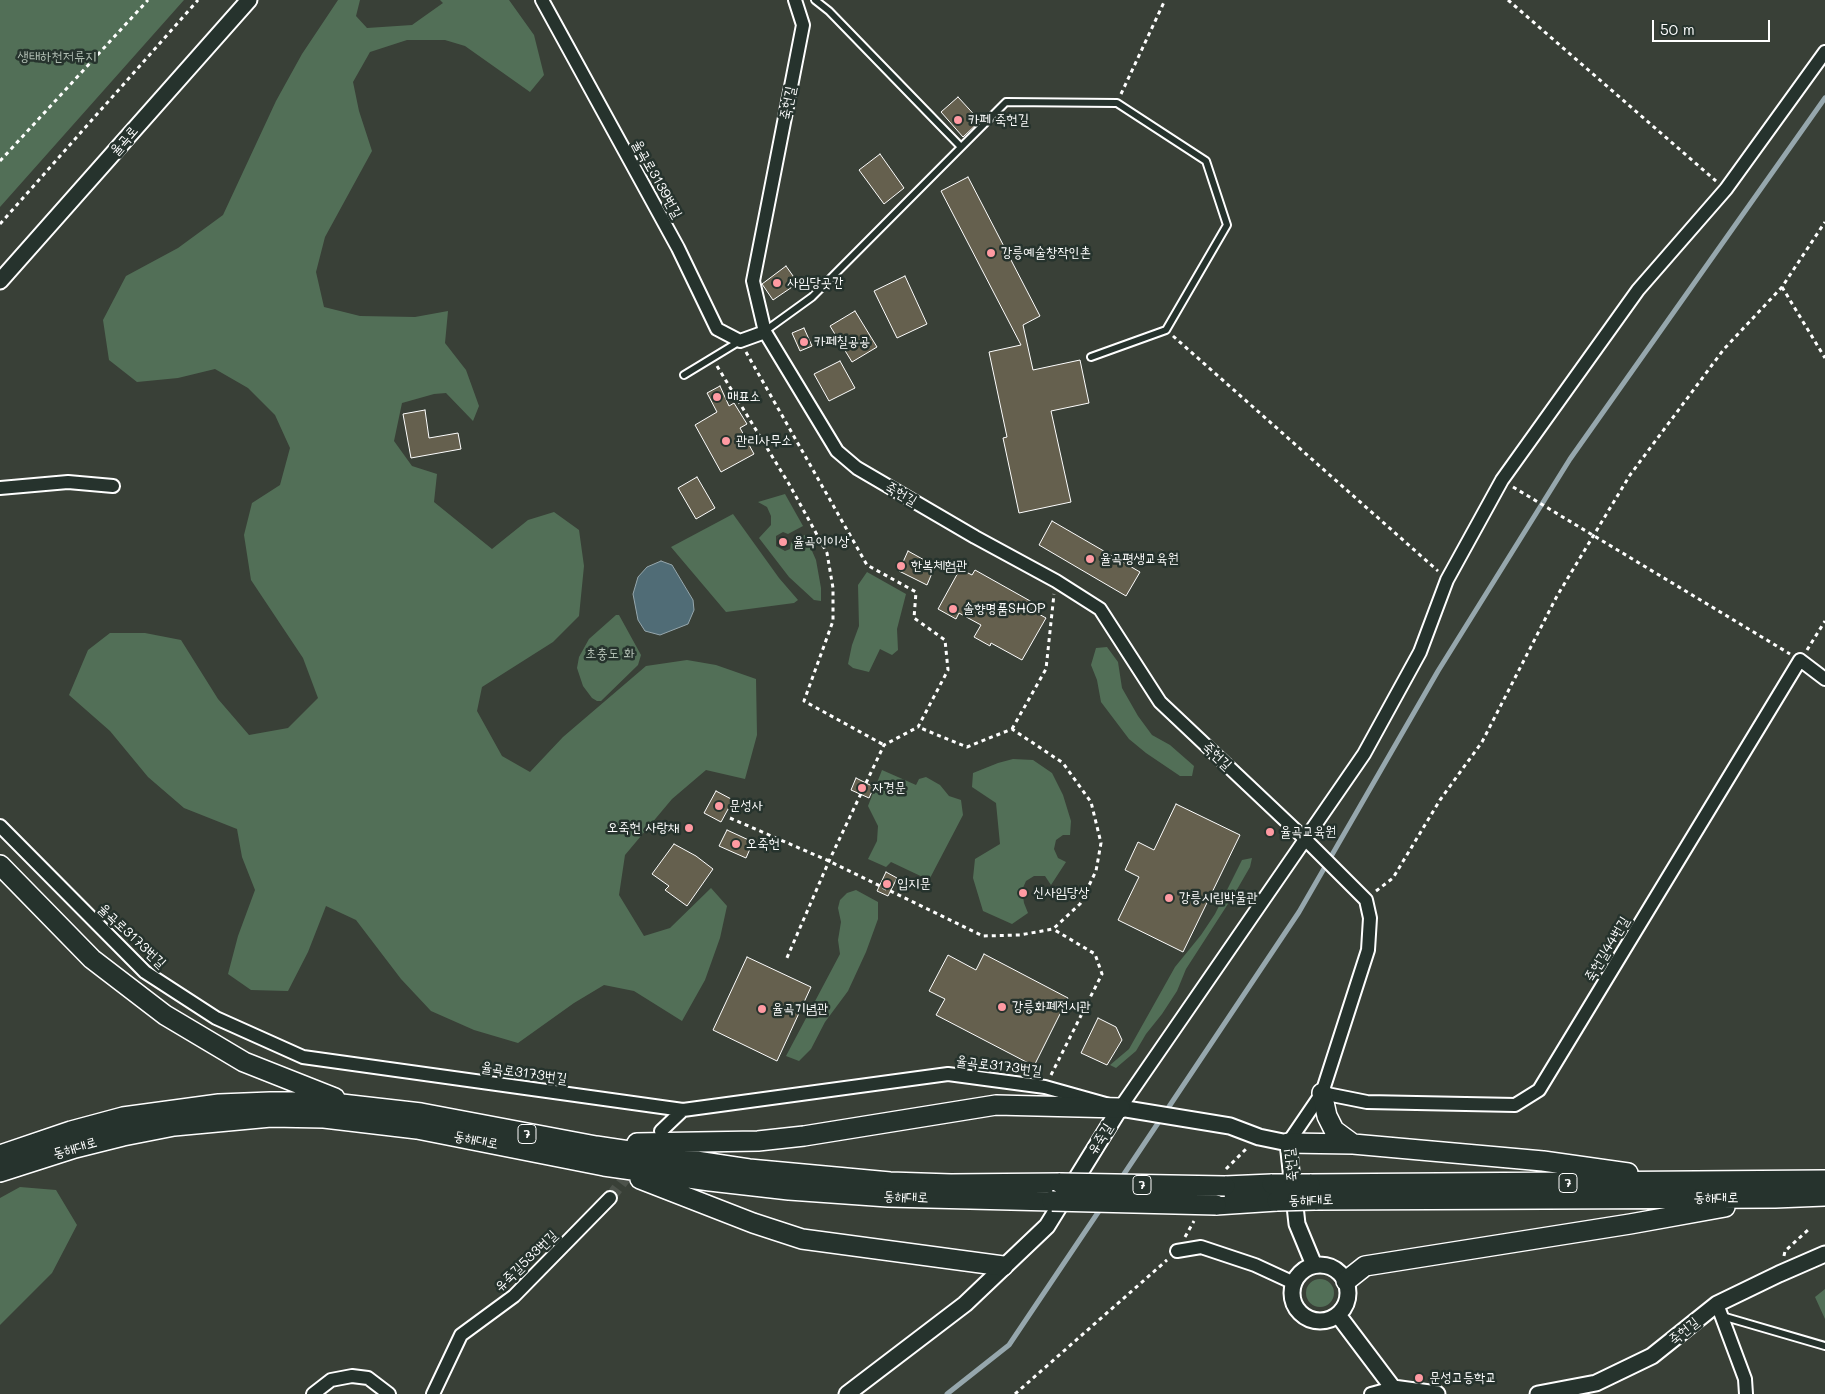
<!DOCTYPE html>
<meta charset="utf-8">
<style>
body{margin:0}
#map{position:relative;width:1825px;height:1394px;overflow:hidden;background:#394037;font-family:Mali,sans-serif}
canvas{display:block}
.scale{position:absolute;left:1652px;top:20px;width:118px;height:22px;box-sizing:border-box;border:2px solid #fff;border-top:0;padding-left:6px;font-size:15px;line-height:18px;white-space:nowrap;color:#fff;-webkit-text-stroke:4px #26332d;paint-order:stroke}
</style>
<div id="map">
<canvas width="1825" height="1394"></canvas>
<div class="scale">50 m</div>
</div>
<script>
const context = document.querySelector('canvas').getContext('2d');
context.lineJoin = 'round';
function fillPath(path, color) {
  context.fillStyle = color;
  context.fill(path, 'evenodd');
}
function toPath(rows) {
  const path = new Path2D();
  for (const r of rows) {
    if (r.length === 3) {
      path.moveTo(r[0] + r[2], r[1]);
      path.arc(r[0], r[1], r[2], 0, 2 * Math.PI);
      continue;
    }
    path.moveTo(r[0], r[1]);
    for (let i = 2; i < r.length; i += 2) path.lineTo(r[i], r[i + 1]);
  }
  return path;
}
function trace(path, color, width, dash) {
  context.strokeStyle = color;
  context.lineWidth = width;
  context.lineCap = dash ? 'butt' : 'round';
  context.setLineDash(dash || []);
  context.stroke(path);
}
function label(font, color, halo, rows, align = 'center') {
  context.font = font + ' Mali,"Poor Story",sans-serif';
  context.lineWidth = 5;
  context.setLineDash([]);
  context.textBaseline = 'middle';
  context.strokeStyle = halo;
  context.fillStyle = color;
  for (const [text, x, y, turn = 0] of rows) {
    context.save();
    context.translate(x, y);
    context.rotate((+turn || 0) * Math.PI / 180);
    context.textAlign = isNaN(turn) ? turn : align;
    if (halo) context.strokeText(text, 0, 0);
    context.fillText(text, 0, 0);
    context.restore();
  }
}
const green = toPath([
 [0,0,184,0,0,207],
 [338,0,360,0,356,16,367,28,412,25,443,3,440,0,509,0,534,35,544,75,530,92,465,46,445,40,407,40,370,52,353,82,359,111,372,151,325,237,316,272,324,307,360,316,415,317,448,311,445,343,466,370,479,406,473,421,446,393,434,394,402,403,394,441,412,466,437,474,434,502,492,549,528,520,554,512,579,530,584,566,579,616,553,642,482,687,477,711,502,756,530,772,563,737,646,666,687,660,716,665,756,679,757,735,745,779,706,770,672,799,625,855,619,895,644,936,670,928,711,888,727,906,720,938,705,980,682,1021,634,991,604,985,574,1003,518,1043,474,1030,431,1011,401,979,356,920,326,906,308,952,288,991,251,990,228,974,238,936,255,890,242,857,237,829,184,808,148,777,110,731,69,695,88,650,110,633,145,633,181,640,218,699,249,735,288,728,318,698,303,658,251,580,244,535,252,503,280,485,290,448,275,415,248,388,215,369,178,378,137,382,109,360,103,320,126,276,178,248,223,215,276,101,302,54],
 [785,494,803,526,788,534,783,532,776,536,776,546,785,551,790,549,791,542,805,535,816,560,821,588,821,601,814,600,789,577,759,538,771,525,771,516,767,507,758,502],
 [733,514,779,578,798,600,794,603,726,612,671,547],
 [867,572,906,594,897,629,898,650,892,655,880,649,869,672,853,668,848,664,852,645,859,626,858,585],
 [616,615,619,615,641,655,638,665,601,701,597,701,592,698,583,686,577,668,579,657,589,639],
 [1107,647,1118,662,1122,688,1138,716,1152,735,1170,745,1194,766,1192,776,1180,776,1146,753,1129,739,1101,702,1097,680,1091,665,1096,648],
 [1013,759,1033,760,1052,773,1063,795,1071,821,1070,835,1063,835,1056,840,1054,849,1058,858,1066,862,1051,885,1045,876,1034,876,1026,881,1022,890,1024,903,1028,913,1012,924,983,911,973,878,975,859,1000,844,996,803,972,787,973,773,998,763],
 [882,770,916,785,919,779,926,777,940,785,949,796,961,800,963,815,929,880,891,862,886,867,868,859,877,841,878,826,868,806],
 [1252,858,1250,867,1235,893,1186,969,1177,991,1162,1014,1146,1034,1136,1051,1116,1068,1110,1065,1129,1049,1175,967,1201,935,1215,914,1242,860],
 [856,890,878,902,878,919,866,952,848,991,825,1022,811,1049,799,1061,786,1056,840,954,838,940,841,922,838,908,840,900,847,893],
 [20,1187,56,1190,77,1225,52,1273,0,1325,0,1198],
 [1320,1293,14],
 [1825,1289,1825,1319,1815,1297]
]);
const water = toPath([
 [661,561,672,565,693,600,694,610,688,624,660,635,645,631,638,620,633,594,638,577,647,567,661,561]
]);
const stream = toPath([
 [1120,1180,1299,912,1438,671,1570,459,1825,98],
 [947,1394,1009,1345,1101,1208]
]);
const building = toPath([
 [958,97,980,121,963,137,941,112,958,97],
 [880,154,904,188,884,204,859,170,880,154],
 [968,177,1040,316,1023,325,1033,370,1080,360,1089,403,1051,411,1071,502,1019,513,1003,438,1007,437,989,352,1021,345,941,191,968,177],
 [786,266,798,283,773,300,762,284,786,266],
 [905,276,927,324,897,338,874,291,905,276],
 [855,311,877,347,852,362,830,326,855,311],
 [804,328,812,346,800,351,792,333,804,328],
 [840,361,855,388,829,401,814,374,840,361],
 [720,386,729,406,734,403,747,424,740,428,754,454,721,472,695,425,717,412,707,393,720,386],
 [425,410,429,438,458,433,461,449,411,458,403,414,425,410],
 [697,477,715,508,696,519,678,488,697,477],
 [1052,521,1140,572,1126,596,1039,545,1052,521],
 [908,551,935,566,927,585,899,571,908,551],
 [960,569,972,575,975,570,1032,602,1028,608,1046,618,1022,660,991,643,990,646,974,637,981,625,959,613,956,619,938,609,960,569],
 [856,778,874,787,869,798,851,790,856,778],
 [716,791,733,800,721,822,704,813,716,791],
 [1176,804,1240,835,1183,952,1118,920,1139,877,1125,870,1138,842,1154,850,1176,804],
 [727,830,753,842,746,858,719,846,727,830],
 [674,844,696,856,713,869,687,906,665,890,669,886,652,874,674,844],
 [886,872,897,878,888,896,877,891,886,872],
 [984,954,1068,998,1034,1066,936,1015,945,999,929,991,948,955,976,970,984,954],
 [747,957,811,987,777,1061,713,1030,747,957],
 [1098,1018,1116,1027,1122,1040,1107,1065,1081,1053,1098,1018]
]);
const minorTunnel = toPath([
 [610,1198,634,1166]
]);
const path = toPath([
 [1508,0,1716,181],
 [1121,94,1165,0],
 [0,161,148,0],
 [0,224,198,0],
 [1782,287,1825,358],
 [1173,336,1438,571],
 [746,352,867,565,916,592,914,618,945,640,948,670,918,727,884,745,829,861,786,960],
 [717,366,789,484,827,553,833,588,833,621,804,701,884,745],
 [1513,487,1790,654],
 [1807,650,1825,621],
 [1012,729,1046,669,1054,594],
 [730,818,829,861,983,936,1020,935,1053,929,1080,904,1096,871,1101,843,1091,802,1063,763,1012,729,967,747,918,727],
 [1376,891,1393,878,1440,800,1482,742,1557,596,1630,475,1724,349,1782,287,1825,222],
 [1051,1075,1102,974,1095,954,1053,929],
 [1226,1169,1248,1147],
 [1185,1237,1194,1221],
 [1784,1256,1785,1251,1808,1230],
 [1015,1394,1167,1260]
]);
const service = toPath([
 [815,0,829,11,961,147],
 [765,331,812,297,1006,102,1117,103,1206,161,1227,225,1166,330,1091,357],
 [684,375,740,341],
 [1722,1316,1825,1346]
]);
const minor = toPath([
 [542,0,678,248,717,329,740,341,765,332],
 [795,0,803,25,753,281,765,332,837,451,857,468,975,537,1056,581,1100,609,1160,702,1305,839,1366,900,1370,918,1368,950,1322,1093,1288,1143],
 [0,488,68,482,113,486],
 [0,826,145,972,216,1018,303,1057,683,1110,948,1074,1045,1087,1120,1108,1364,754,1420,652,1447,580,1502,480,1638,290,1726,189,1825,52],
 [1322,1093,1367,1102,1515,1105,1539,1090,1800,660,1825,679],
 [661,1131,683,1110],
 [1177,1251,1201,1247,1255,1265,1294,1283],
 [1717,1304,1745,1379,1746,1394],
 [313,1394,331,1380,352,1376,368,1378,389,1394],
 [433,1394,461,1335,514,1296,610,1198],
 [1371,1394,1393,1388]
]);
const tertiary = toPath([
 [0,281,249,0],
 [1320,1293,28],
 [1338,1315,1393,1388,1437,1394],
 [847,1394,965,1304,1047,1226,1120,1108,1230,1126,1259,1137,1288,1143,1297,1224,1314,1265],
 [1538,1394,1596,1383,1652,1356,1717,1304,1779,1274,1825,1254]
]);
const primary = toPath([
 [0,865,92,959,165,1015,244,1062,335,1098],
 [1322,1093,1327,1116,1334,1130,1353,1144],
 [637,1143,758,1141,804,1136,996,1105,1120,1108],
 [1288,1143,1353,1144,1543,1161,1628,1173],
 [0,1155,71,1131,123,1117,219,1104,270,1102,324,1102,421,1113,596,1146,749,1169,890,1182,951,1184,1060,1183],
 [0,1172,75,1148,123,1136,174,1126,271,1117,324,1118,417,1129,604,1166,710,1181,789,1190,888,1197,1052,1201],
 [640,1179,753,1223,802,1239,1003,1266],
 [1310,1184,1825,1180],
 [1225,1186,1272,1184],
 [1315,1200,1775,1198,1825,1196],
 [1216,1205,1277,1201],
 [1346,1281,1365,1266,1630,1224,1725,1207]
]);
const primaryBridge = toPath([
 [1060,1183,1225,1186],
 [1272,1184,1310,1184],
 [1052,1201,1216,1205],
 [1277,1201,1315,1200]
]);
const markers = [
 [958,120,5,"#ff9aa2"],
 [991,253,5,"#ff9aa2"],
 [777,283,5,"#ff9aa2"],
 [804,342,5,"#ff9aa2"],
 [717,397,5,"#ff9aa2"],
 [726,441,5,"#ff9aa2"],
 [783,542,5,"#ff9aa2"],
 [1090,559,5,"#ff9aa2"],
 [901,566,5,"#ff9aa2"],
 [953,609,5,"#ff9aa2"],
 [862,788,5,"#ff9aa2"],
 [719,806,5,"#ff9aa2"],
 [689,828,5,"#ff9aa2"],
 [1270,832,5,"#ff9aa2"],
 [736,844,5,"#ff9aa2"],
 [887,884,5,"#ff9aa2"],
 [1023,893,5,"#ff9aa2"],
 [1169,898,5,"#ff9aa2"],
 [1002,1007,5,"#ff9aa2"],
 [762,1009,5,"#ff9aa2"],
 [1419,1378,5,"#ff9aa2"]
];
const shields = [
 [527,1134,18],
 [1568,1183,18],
 [1142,1185,18]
];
const shieldNames = [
 ["7",527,1134],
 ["7",1568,1183],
 ["7",1142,1185]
];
const parkNames = [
 ["생태하천저류지",57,57],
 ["초충도 화",610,654]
];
const streetNames = [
 ["죽헌길",788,103,-79],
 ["율곡로",124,141,-49],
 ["율곡로3139번길",657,179,61],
 ["죽헌길",901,494,30],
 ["죽헌길",1217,756,43],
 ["율곡로3173번길",132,936,43],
 ["죽헌길44번길",1607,949,-59],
 ["율곡로3173번길",999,1066,7],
 ["율곡로3173번길",524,1073,8],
 ["유죽길",1100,1139,-58],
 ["동해대로",476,1140,11],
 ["동해대로",75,1148,-16],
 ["죽헌길",1291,1165,-96],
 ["동해대로",906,1197,2],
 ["동해대로",1716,1198],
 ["동해대로",1311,1200,-1],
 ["유죽길533번길",526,1261,-44],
 ["죽헌길",1684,1331,-39]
];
const poiNames = [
 ["카페 죽헌길",968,120],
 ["강릉예술창작인촌",1001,253],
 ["사임당곳간",787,283],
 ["카페칠공공",814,342],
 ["매표소",727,397],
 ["관리사무소",736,441],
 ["율곡이이상",793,542],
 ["율곡평생교육원",1100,559],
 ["한복체험관",911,566],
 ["솔향명품SHOP",963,609],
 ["자경문",872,788],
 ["문성사",729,806],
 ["오죽헌 사랑채",679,828,"right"],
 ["율곡교육원",1280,832],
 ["오죽헌",746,844],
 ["입지문",897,884],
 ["신사임당상",1033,893],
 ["강릉시립박물관",1179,898],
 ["강릉화폐전시관",1012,1007],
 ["율곡기념관",772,1009],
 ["문성고등학교",1429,1378]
];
fillPath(green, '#526f57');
fillPath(water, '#506c76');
trace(water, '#96a7ad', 1);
trace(stream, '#96a7ad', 5);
fillPath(building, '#65604e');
trace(building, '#fff', 1);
trace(minorTunnel, '#4d534b', 12, [12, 6]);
trace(service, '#fff', 10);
trace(minor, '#fff', 16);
trace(tertiary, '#fff', 19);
trace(primary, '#fff', 22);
trace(path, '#fff', 3, [4, 4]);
trace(service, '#26332d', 6);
trace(minor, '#26332d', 12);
trace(tertiary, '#26332d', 15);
trace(primary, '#26332d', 19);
trace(primaryBridge, '#fff', 22, []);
trace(primaryBridge, '#26332d', 19);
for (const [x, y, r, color] of markers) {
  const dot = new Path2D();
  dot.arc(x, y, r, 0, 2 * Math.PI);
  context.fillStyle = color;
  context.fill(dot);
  trace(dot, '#26332d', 2);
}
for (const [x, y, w] of shields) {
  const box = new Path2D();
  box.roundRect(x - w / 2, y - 9.5, w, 19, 4);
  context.fillStyle = '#26332d';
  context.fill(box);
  trace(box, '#fff', 1);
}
label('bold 12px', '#fff', null, shieldNames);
label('14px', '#b1beb3', '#26332d', parkNames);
label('14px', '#fff', '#26332d', streetNames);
label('14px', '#fff', '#26332d', poiNames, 'left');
</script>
